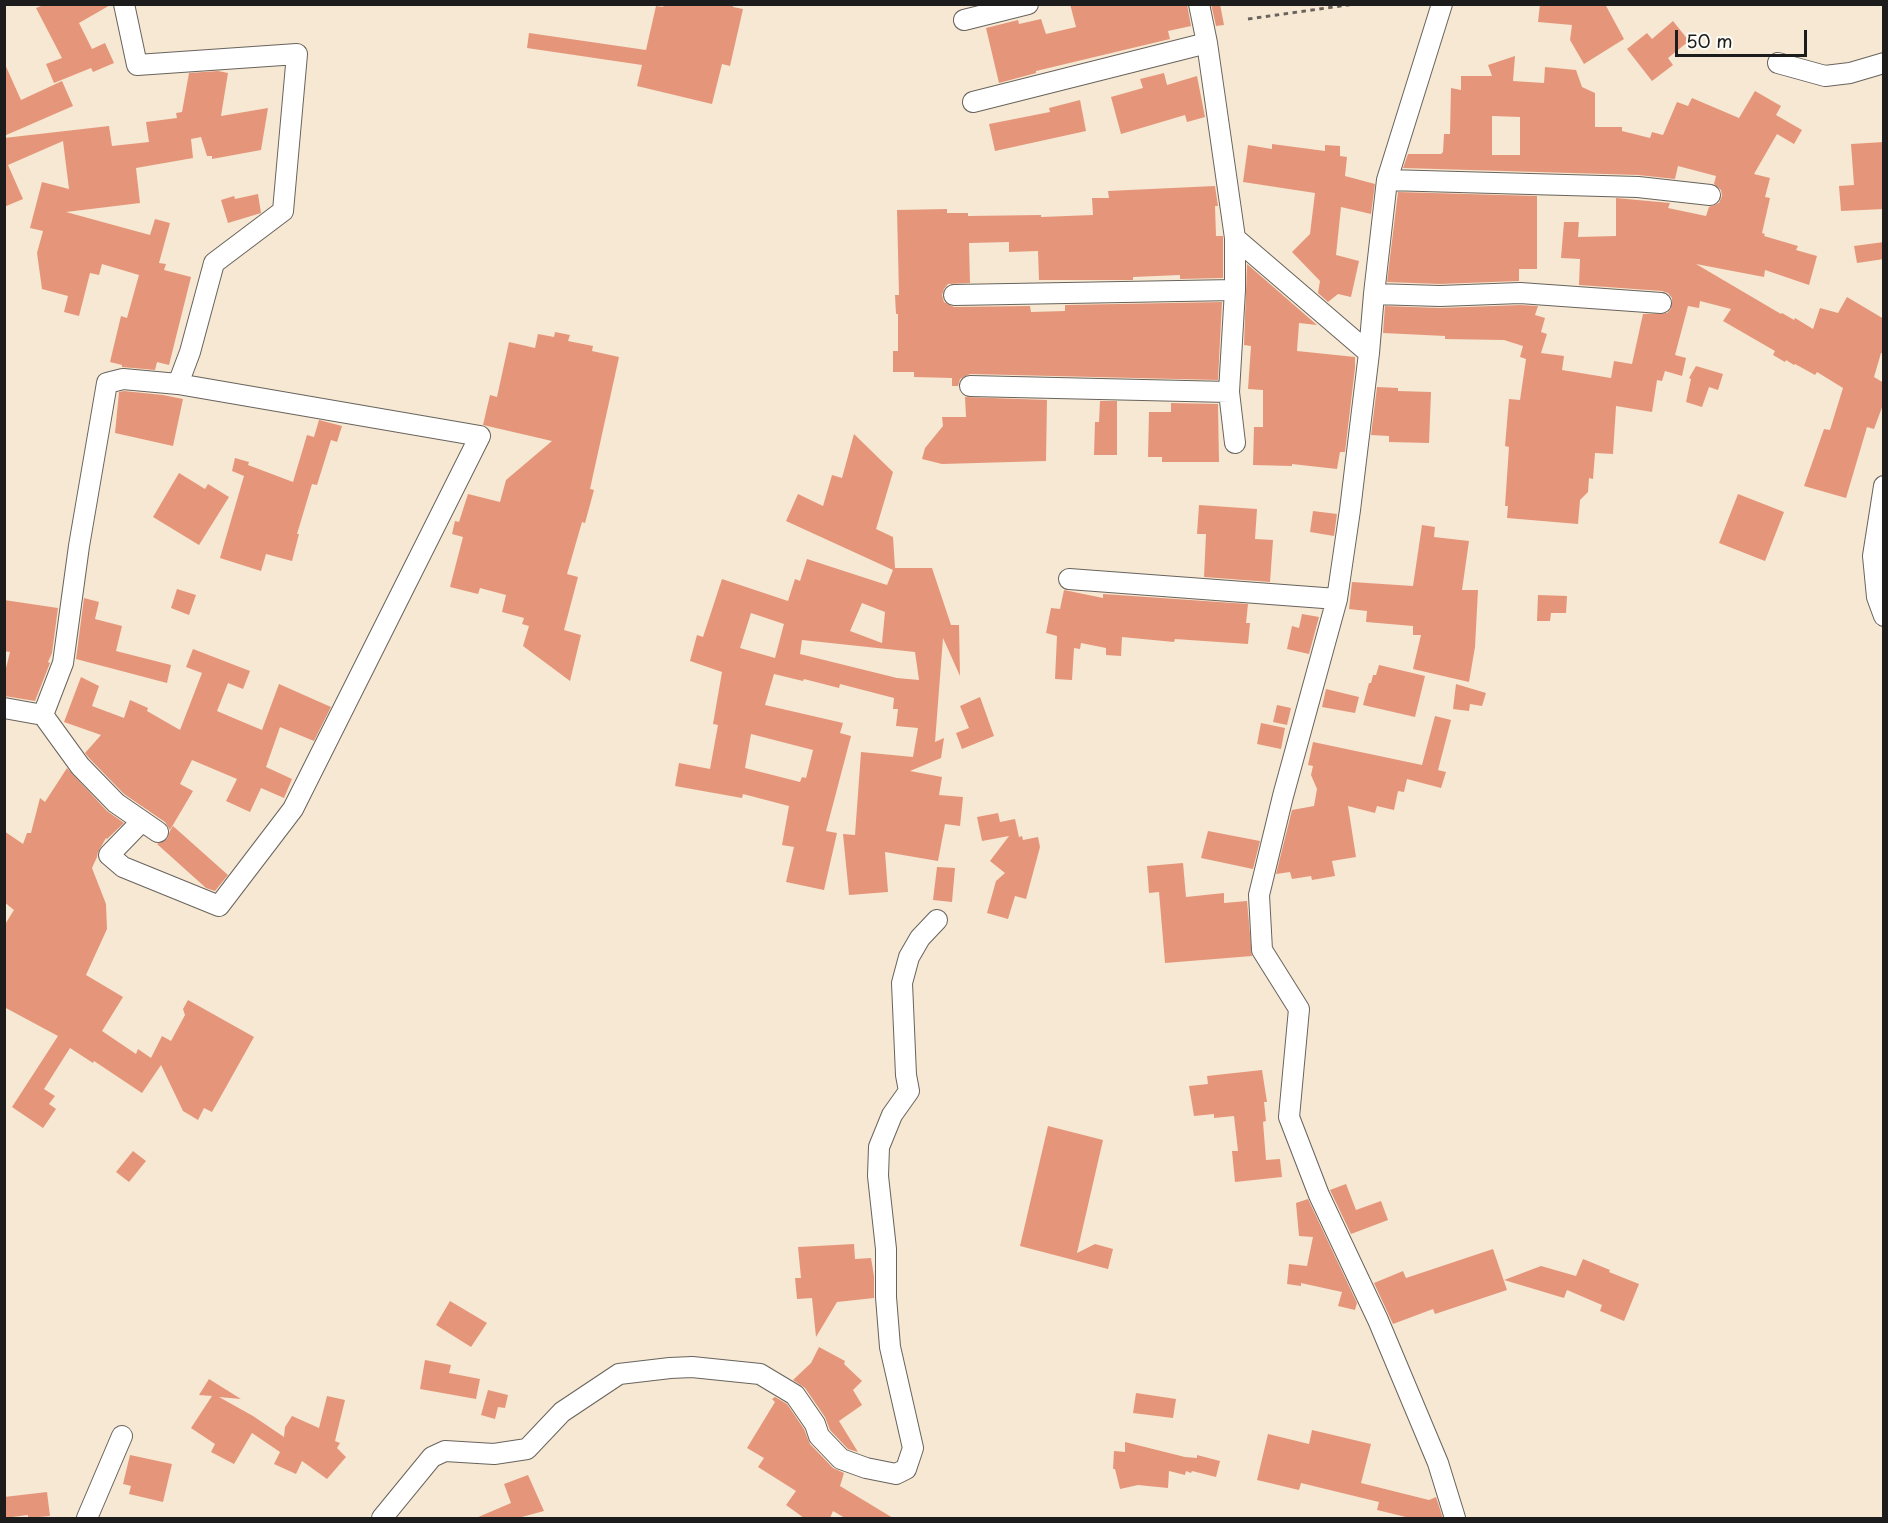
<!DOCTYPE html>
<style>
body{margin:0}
#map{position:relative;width:1888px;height:1523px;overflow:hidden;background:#f6e8d3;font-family:"Playpen Sans",sans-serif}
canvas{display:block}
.frame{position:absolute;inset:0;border:6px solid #1c1c1c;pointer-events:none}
.scale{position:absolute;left:1675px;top:30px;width:132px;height:27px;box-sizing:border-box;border:3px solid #1c1c1c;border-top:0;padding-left:8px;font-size:18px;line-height:21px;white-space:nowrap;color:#1c1c1c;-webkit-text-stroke:4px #fdfcf7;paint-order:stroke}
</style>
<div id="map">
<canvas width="1888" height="1523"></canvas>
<div class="frame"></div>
<div class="scale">50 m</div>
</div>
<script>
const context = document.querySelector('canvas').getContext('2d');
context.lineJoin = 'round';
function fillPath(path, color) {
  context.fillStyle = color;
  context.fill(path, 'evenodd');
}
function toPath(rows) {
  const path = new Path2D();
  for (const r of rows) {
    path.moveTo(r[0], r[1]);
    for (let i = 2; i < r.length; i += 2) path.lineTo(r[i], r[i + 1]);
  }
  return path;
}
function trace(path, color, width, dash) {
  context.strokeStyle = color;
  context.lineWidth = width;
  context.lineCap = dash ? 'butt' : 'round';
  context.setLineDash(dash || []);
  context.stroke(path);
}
const building = toPath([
 [46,4,112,4,79,23,92,49,105,43,114,63,93,72,91,68,54,83,46,64,62,58,36,8],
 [664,4,733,4,733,7,743,9,730,66,722,64,712,104,637,86,642,65,527,48,529,33,646,50,656,6,663,7],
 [1070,4,1187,4,1191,26,1168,31,1170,39,1036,71,1036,73,999,83,986,28,1018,20,1019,24,1041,19,1046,34,1076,27],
 [1211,4,1220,4,1224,25,1216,26],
 [1540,4,1605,4,1624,39,1584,64,1570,40,1572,25,1538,22],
 [1673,21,1689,41,1668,58,1673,65,1652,81,1627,49,1647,33,1652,39],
 [1515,56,1513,81,1544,83,1545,67,1576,70,1582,87,1595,93,1595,127,1622,127,1622,131,1650,138,1652,132,1663,135,1677,102,1688,106,1692,98,1739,118,1755,91,1781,106,1776,115,1802,130,1794,144,1777,134,1754,174,1770,178,1765,197,1770,198,1762,233,1765,234,1764,236,1798,246,1796,250,1817,256,1809,285,1765,270,1764,277,1696,264,1781,314,1782,313,1794,320,1795,318,1813,329,1820,308,1838,313,1847,297,1884,319,1884,354,1881,353,1874,377,1884,383,1884,402,1874,429,1867,427,1846,498,1804,486,1824,429,1830,430,1843,388,1817,372,1815,375,1795,364,1794,365,1786,360,1785,362,1773,355,1775,351,1723,321,1731,309,1700,301,1699,308,1688,306,1675,355,1686,358,1682,376,1665,371,1662,381,1657,380,1652,412,1616,406,1613,454,1595,453,1593,479,1589,478,1588,492,1580,500,1578,524,1507,518,1508,506,1505,506,1509,447,1505,446,1509,399,1520,400,1526,359,1520,357,1523,346,1504,340,1445,339,1445,336,1383,333,1385,306,1440,308,1520,305,1538,306,1535,315,1545,318,1541,332,1547,334,1541,353,1564,356,1562,370,1611,378,1614,361,1632,364,1643,314,1667,313,1671,309,1672,298,1668,293,1662,291,1579,285,1580,259,1561,258,1564,222,1579,222,1578,237,1616,236,1616,198,1670,203,1668,208,1706,216,1709,207,1719,203,1722,196,1721,190,1714,184,1716,176,1678,166,1675,179,1638,175,1403,168,1408,154,1441,154,1443,152,1444,134,1450,134,1451,88,1461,90,1461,76,1492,76,1488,65],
 [1492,116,1520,117,1520,155,1492,155],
 [4,62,21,100,62,81,73,106,4,136],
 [218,71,228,73,221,116,268,108,261,150,212,159,212,156,207,156,201,137,191,139,193,158,136,168,140,203,66,212,150,235,155,219,170,223,159,263,166,264,164,270,191,277,169,365,157,362,155,370,122,367,122,365,110,362,121,316,127,318,139,275,102,264,99,275,90,273,79,316,64,312,68,296,42,289,37,253,43,231,30,228,42,182,69,189,63,141,8,165,23,199,4,207,4,138,109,126,112,146,149,142,146,122,177,118,176,113,182,112,189,73],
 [1164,73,1167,85,1197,76,1205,117,1187,122,1185,115,1121,134,1111,97,1143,88,1140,79],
 [1080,100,1086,131,995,151,989,124,1050,112,1049,108],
 [1884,142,1884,209,1841,211,1839,186,1854,185,1851,144],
 [1272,144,1325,151,1325,145,1340,146,1340,156,1347,157,1345,176,1375,184,1371,214,1341,207,1336,255,1359,261,1351,297,1338,294,1328,302,1318,293,1320,281,1292,252,1310,234,1315,193,1243,182,1248,145,1272,149],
 [1215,186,1218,206,1215,206,1216,236,1223,236,1223,278,1180,279,1180,275,1133,277,1133,280,1039,280,1038,251,1009,252,1009,242,969,243,970,283,948,284,944,289,942,295,944,302,954,307,1030,306,1031,312,1065,311,1065,305,1222,302,1218,380,970,374,960,379,958,386,952,386,952,378,914,377,914,372,893,372,893,351,898,351,898,314,896,314,895,295,899,295,897,210,947,209,947,213,968,213,968,216,1041,215,1041,217,1093,215,1092,198,1109,198,1108,191],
 [1398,192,1537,196,1537,269,1519,269,1519,281,1440,284,1387,282],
 [258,194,261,213,228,223,221,200,234,196,235,199],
 [1884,242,1884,259,1857,263,1854,246],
 [1247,264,1317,325,1299,323,1297,351,1355,357,1355,368,1345,452,1340,452,1337,469,1292,464,1292,466,1253,465,1254,427,1263,427,1263,390,1248,389,1251,346,1244,345],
 [555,332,570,335,568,341,593,346,592,351,619,357,590,489,594,490,585,523,582,522,567,574,578,577,564,630,581,635,570,681,523,646,529,626,522,624,524,618,502,612,506,595,480,588,478,594,450,587,463,537,452,534,455,521,459,522,468,494,500,502,506,480,552,441,483,425,490,395,497,397,509,342,535,348,538,334,554,337],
 [1696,366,1723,374,1718,390,1709,387,1702,407,1686,402,1691,379,1689,378],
 [1377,387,1398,388,1398,391,1431,392,1429,443,1389,442,1389,436,1371,435],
 [124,391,163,395,183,399,173,446,115,433,119,392],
 [965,397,1047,400,1046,461,942,464,922,459,925,448,943,426,942,417,966,417],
 [1100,401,1117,401,1117,455,1094,455,1095,422,1099,422],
 [1171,403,1218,404,1219,462,1162,462,1162,457,1148,457,1149,412,1171,412],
 [319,420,342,426,337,442,331,440,317,485,312,484,297,534,299,534,292,561,266,554,261,571,220,558,244,476,232,471,235,458,249,462,248,465,293,482,307,435,314,437],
 [854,434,893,472,876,529,893,537,895,568,932,568,951,625,959,625,960,676,943,638,935,742,944,738,941,758,910,771,942,777,939,795,963,797,960,826,945,824,938,861,885,852,888,892,849,895,843,834,855,835,861,752,913,757,918,728,896,726,898,709,893,709,894,698,840,684,839,688,804,679,803,681,774,674,765,705,843,723,840,733,851,736,826,831,837,833,824,890,786,882,794,847,782,845,789,806,743,794,742,798,675,786,679,763,710,769,718,725,713,724,722,672,690,661,697,635,703,637,722,579,788,601,795,579,800,581,807,559,887,585,893,570,786,521,798,494,823,506,832,475,842,478],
 [862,603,885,612,882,643,850,631],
 [751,613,784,624,775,658,740,648],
 [802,640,915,652,919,680,897,678,800,654],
 [751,734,813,750,806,778,802,777,800,782,745,768],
 [179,473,205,489,208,484,229,497,199,545,153,517],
 [1738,494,1784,512,1765,561,1719,543],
 [1199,505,1257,509,1255,539,1273,540,1270,582,1204,577,1206,534,1197,534],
 [1313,511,1337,514,1334,536,1310,532],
 [1422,525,1435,527,1434,537,1469,541,1462,590,1478,590,1475,647,1469,682,1413,669,1421,635,1413,635,1413,626,1366,622,1367,611,1349,609,1352,582,1413,586],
 [177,589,196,595,189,615,171,608],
 [1064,590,1103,598,1103,594,1248,604,1246,623,1250,623,1248,644,1175,639,1174,642,1122,637,1121,656,1106,655,1106,648,1081,643,1080,649,1074,648,1072,680,1055,679,1057,636,1046,633,1051,608,1060,609],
 [1538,595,1567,596,1566,613,1551,613,1550,621,1537,621],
 [84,598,99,602,95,619,122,626,116,651,171,665,167,683,76,659],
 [4,600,58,608,52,653,48,662,50,663,35,701,4,696,4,676,10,652,4,651],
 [1302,614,1319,617,1309,654,1287,649,1292,626,1299,628],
 [193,649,250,671,243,689,228,683,217,711,231,717,262,730,279,684,331,707,314,741,280,727,266,767,292,779,284,798,261,788,250,812,226,801,237,779,192,760,180,784,193,791,170,830,165,822,124,794,89,758,85,753,101,735,64,722,81,677,99,686,92,706,124,718,130,700,148,708,147,711,180,730,202,673,186,667],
 [1379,665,1425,676,1415,717,1363,705,1369,683,1371,683,1373,675,1376,675],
 [1456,684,1486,693,1482,706,1470,704,1469,711,1453,709],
 [1326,689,1359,697,1355,713,1322,707],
 [980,697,994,736,962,749,956,733,969,728,960,706],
 [1277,705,1291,708,1287,725,1273,722],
 [1435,716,1451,720,1438,770,1446,772,1441,788,1407,779,1404,792,1398,791,1394,810,1377,806,1375,813,1348,806,1356,857,1332,861,1335,876,1312,880,1311,876,1292,879,1290,872,1276,874,1292,810,1314,806,1317,789,1311,775,1313,766,1308,765,1313,742,1422,765],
 [1261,723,1285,728,1281,749,1257,744],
 [67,768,107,811,124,823,107,839,106,838,98,852,97,857,92,868,106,904,107,929,86,975,123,997,102,1031,136,1054,138,1049,151,1058,162,1036,171,1041,185,1015,183,1009,188,1000,254,1037,212,1112,204,1108,198,1120,183,1111,161,1065,142,1093,94,1061,93,1063,70,1048,44,1089,55,1096,49,1104,56,1109,43,1128,12,1107,58,1036,4,1007,4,926,14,910,4,902,4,831,23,844,27,833,31,833,40,798,45,802],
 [998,813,1000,822,1015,819,1019,837,1022,836,1023,840,1038,837,1040,847,1026,899,1015,896,1008,919,987,913,996,881,1005,873,990,861,1009,836,982,841,977,817],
 [173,826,228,875,215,891,206,888,157,844,167,839,170,831],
 [1208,831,1260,841,1253,869,1201,858],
 [1183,863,1186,897,1224,893,1224,903,1247,901,1252,956,1165,963,1159,892,1149,893,1147,866],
 [937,867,955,868,952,902,933,900],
 [1262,1070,1267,1102,1264,1102,1266,1121,1263,1122,1266,1160,1280,1159,1282,1177,1235,1182,1232,1151,1238,1151,1234,1116,1214,1118,1214,1114,1194,1116,1189,1086,1208,1084,1207,1076],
 [1048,1126,1103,1140,1077,1253,1095,1244,1113,1249,1108,1269,1020,1246],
 [133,1151,146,1161,129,1182,116,1172],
 [1346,1184,1356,1210,1381,1201,1388,1220,1351,1234,1330,1190],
 [1308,1199,1357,1303,1355,1310,1338,1306,1342,1292,1301,1283,1301,1286,1287,1284,1289,1264,1307,1266,1313,1237,1299,1236,1296,1203],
 [854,1244,855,1259,871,1258,874,1276,874,1298,837,1302,816,1337,812,1298,797,1299,795,1278,801,1278,798,1247],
 [1493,1249,1507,1290,1435,1314,1433,1309,1393,1324,1374,1283,1403,1271,1406,1278],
 [1583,1259,1610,1270,1609,1272,1639,1284,1624,1321,1600,1311,1602,1305,1567,1290,1564,1298,1504,1280,1541,1266,1576,1276],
 [450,1301,487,1323,471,1347,436,1325],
 [819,1347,845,1361,844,1364,862,1381,853,1390,862,1405,839,1421,858,1452,848,1449,830,1430,825,1417,805,1388,793,1380,811,1363],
 [425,1360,451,1365,449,1373,480,1379,476,1399,420,1389],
 [209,1379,241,1399,219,1397,253,1416,284,1437,285,1427,292,1416,319,1428,327,1396,345,1400,335,1441,340,1443,337,1448,346,1457,327,1479,302,1461,296,1474,274,1464,280,1452,252,1433,234,1464,211,1452,215,1444,191,1428,212,1396,199,1395],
 [488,1390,508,1395,505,1408,498,1407,495,1419,481,1415],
 [1136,1393,1176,1399,1173,1418,1133,1413],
 [775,1397,787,1404,804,1429,810,1444,833,1468,844,1473,840,1486,893,1518,845,1518,833,1511,830,1518,804,1518,786,1505,796,1491,758,1467,764,1458,747,1448,775,1402,772,1399],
 [1312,1430,1371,1444,1361,1483,1429,1500,1436,1497,1443,1518,1410,1518,1377,1510,1379,1502,1301,1483,1299,1490,1257,1480,1268,1434,1309,1444],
 [1125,1442,1185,1457,1197,1458,1197,1455,1220,1461,1216,1477,1192,1471,1191,1473,1186,1471,1185,1475,1169,1471,1168,1488,1138,1485,1120,1489,1115,1469,1113,1469,1114,1451,1125,1452],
 [130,1455,172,1464,163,1502,129,1494,131,1486,123,1484],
 [528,1475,544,1511,518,1518,476,1518,511,1503,504,1484],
 [47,1492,50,1516,28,1518,28,1515,4,1518,4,1497]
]);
const path = toPath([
 [1248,19,1355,4]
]);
const minor = toPath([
 [124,4,137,65,297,54,283,211,214,263,190,352,178,384,123,379,107,383,79,546,63,663,43,715,80,766,116,803,158,832],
 [1199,4,1207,43,1235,238,1369,353,1350,510,1337,599,1283,796,1259,895,1262,950,1299,1009,1289,1117,1319,1195,1378,1320,1438,1463,1455,1518],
 [964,20,1028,4],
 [1778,63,1825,76,1850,73,1884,63],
 [973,102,1207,43],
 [1387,180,1638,187,1710,195],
 [1374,294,1387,180,1442,4],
 [954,295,1235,290],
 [1369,353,1374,294,1440,296,1520,293,1661,303],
 [970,386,1229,392],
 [1235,443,1229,392,1235,290,1235,238],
 [1884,486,1873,556,1877,597,1884,616],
 [1069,579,1337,599],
 [4,708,43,715],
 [142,821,109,855,123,867,219,906,293,809,480,436,178,384],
 [87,1518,122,1436],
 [382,1518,432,1457,445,1451,494,1454,527,1449,562,1412,619,1374,670,1368,692,1367,760,1374,795,1395,815,1424,819,1436,841,1459,866,1468,896,1474,906,1469,913,1448,890,1347,886,1297,886,1249,878,1176,879,1147,892,1115,909,1091,906,1075,902,983,909,957,920,938,937,920]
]);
fillPath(building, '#e5967a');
trace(minor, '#68635c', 22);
trace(path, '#68635c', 3, [4.5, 4.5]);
trace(minor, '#fff', 20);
</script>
